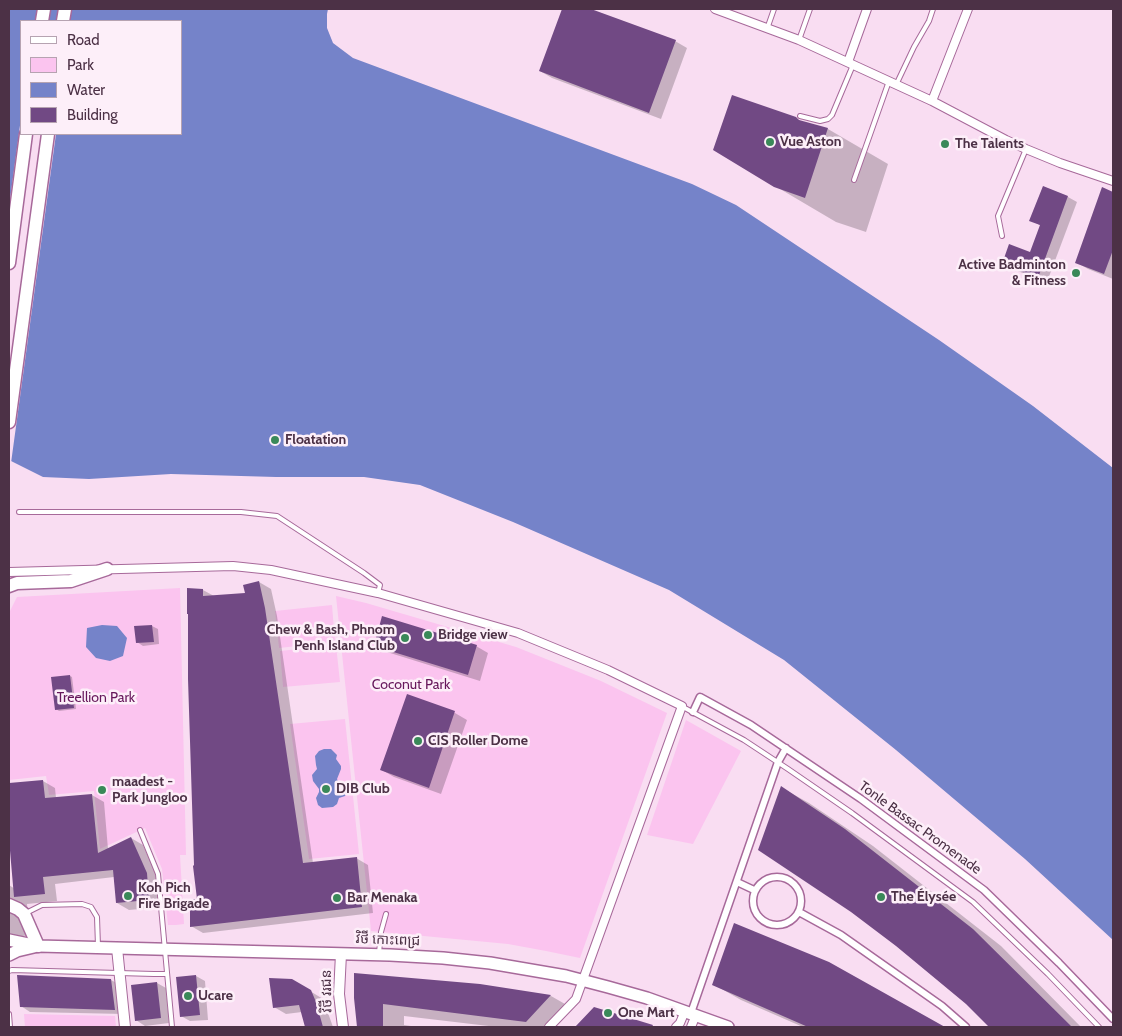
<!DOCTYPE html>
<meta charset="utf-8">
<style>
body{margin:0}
#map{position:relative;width:1122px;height:1036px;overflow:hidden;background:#f9ddf2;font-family:Cabin,sans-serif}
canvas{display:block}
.frame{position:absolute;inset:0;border:10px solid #4c3146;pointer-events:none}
.legend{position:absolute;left:20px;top:20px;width:162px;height:115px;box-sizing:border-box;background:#fdeff9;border:1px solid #b6a3b1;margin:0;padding:6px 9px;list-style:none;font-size:15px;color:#4c3146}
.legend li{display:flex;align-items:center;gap:10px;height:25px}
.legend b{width:25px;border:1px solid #b6a3b1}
</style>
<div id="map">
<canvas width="1122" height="1036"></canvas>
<div class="frame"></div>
<ul class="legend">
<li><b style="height:6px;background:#fff"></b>Road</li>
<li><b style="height:14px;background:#fbc4ef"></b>Park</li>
<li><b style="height:14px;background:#7583c9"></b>Water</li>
<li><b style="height:14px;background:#714984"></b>Building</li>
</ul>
</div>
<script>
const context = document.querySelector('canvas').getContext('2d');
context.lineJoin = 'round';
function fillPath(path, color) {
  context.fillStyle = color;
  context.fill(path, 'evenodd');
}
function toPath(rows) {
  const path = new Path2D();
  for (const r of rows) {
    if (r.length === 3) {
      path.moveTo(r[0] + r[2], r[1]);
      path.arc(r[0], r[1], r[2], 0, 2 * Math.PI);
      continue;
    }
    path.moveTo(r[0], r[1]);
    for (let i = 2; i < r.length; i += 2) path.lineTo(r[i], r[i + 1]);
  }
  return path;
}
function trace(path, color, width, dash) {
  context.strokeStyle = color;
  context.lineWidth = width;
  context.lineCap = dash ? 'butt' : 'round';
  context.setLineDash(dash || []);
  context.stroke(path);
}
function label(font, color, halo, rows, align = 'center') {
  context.font = font + ' Cabin,"Noto Sans Khmer",sans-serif';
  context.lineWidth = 5;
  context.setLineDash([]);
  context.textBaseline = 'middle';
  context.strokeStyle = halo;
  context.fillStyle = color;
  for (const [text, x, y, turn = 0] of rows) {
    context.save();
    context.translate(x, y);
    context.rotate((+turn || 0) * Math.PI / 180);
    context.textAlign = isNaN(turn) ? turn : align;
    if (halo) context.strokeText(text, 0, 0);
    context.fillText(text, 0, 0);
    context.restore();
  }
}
const green = toPath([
 [180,588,186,855,180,855,184,924,176,925,168,925,162,869,145,828,100,849,94,791,49,795,46,776,9,780,9,613,17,597],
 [336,596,366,603,516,647,601,681,667,713,580,958,546,951,508,944,371,931],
 [332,605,335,642,279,648,275,611],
 [336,645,340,682,283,687,280,651],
 [345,719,359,854,309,859,290,724],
 [686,720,741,751,693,844,647,835],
 [24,1014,115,1016,116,1027,25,1027]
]);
const water = toPath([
 [9,9,328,9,327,14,327,28,333,43,353,58,692,184,736,205,939,340,1033,406,1113,468,1113,940,1025,859,896,750,784,660,669,590,513,522,420,485,364,477,276,477,171,474,89,479,43,477,9,460],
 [21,21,181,21,181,134,21,134],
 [102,625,117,626,127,638,123,656,110,661,96,658,86,647,87,628],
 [324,749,331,749,337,755,336,759,341,766,341,769,337,779,339,784,347,787,347,792,345,796,339,798,337,804,333,807,322,808,318,805,316,798,319,792,319,789,313,781,312,775,317,769,316,765,315,756,319,751]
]);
const pier = toPath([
 [21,118,21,134,56,134,11,463,9,462,9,207]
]);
const shadow = toPath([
 [563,9,588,9,675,41,687,48,661,119,552,78,540,71],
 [796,118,802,122,828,129,888,164,866,232,836,222,775,186],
 [1043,187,1068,197,1077,202,1047,282,1012,269,1003,264,1031,254,1041,226,1031,220],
 [1103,189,1113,193,1113,279,1088,269,1076,262],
 [259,582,271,589,277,616,313,863,356,858,368,865,373,913,203,933,191,926,198,900,188,590,203,590,214,596,246,594],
 [152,626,158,629,159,644,143,646,137,642],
 [375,645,476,646,488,653,480,681,387,652],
 [70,676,72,677,76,709,59,711,56,709],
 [408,696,455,713,467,720,441,794,394,777,382,770],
 [43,781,55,788,56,798,92,795,104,802,108,849,131,838,143,845,159,881,161,907,129,910,117,903,114,877,55,884,57,901,27,904,30,935,9,938,9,885,15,889,9,827,9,785],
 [782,788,809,803,873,846,1001,946,1081,1027,991,1027,966,1003],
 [828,963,942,1027,803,1027,741,1000,713,984],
 [196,976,205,981,208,1020,190,1021,181,1016],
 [111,980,120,985,124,1014,30,1012,21,1006],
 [292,980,323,999,333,1027,306,1027,302,1012,286,1014,274,1007],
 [157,983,166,988,169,1023,145,1026,136,1020],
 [480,986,551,996,572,1008,554,1027,497,1027,404,1016,404,1025,418,1027,358,1027,355,998],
 [594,1009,655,1027,576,1027]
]);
const building = toPath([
 [562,9,591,9,676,40,649,113,539,71],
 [732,95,796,117,799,120,828,128,805,198,774,187,713,150],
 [1043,186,1068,196,1038,278,1002,264,1009,244,1030,252,1040,225,1029,221],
 [1102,187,1113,192,1113,250,1104,274,1075,263],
 [259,581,265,608,303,863,357,857,362,907,190,927,190,899,197,899,193,866,194,865,188,679,188,614,187,614,187,588,203,589,203,596,245,593,243,585],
 [382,616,477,645,468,675,374,646],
 [152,625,154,642,136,643,134,626],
 [70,675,74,708,55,710,51,677],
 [407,694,455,711,429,788,380,770],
 [43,780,45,798,92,794,98,853,131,837,147,873,149,900,116,903,113,870,43,877,45,894,14,897,9,839,9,783],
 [781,786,845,829,973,929,1072,1027,989,1027,966,1004,896,946,851,912,758,850],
 [734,923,829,962,945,1027,808,1027,712,985],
 [354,973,480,984,551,995,526,1022,383,1004,383,1027,357,1027,354,998],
 [17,975,111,979,115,1010,20,1007],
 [196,975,200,1015,180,1017,176,977],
 [269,978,292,979,311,990,316,1002,323,1027,305,1027,299,1005,273,1008],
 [157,982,161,1018,135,1021,131,985],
 [594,1007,653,1025,652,1027,575,1027]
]);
const service = toPath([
 [767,29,774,9],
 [799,40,810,9],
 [896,85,914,47,929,21,933,9],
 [800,116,820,121,828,119,832,115,853,65],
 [854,180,889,81],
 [1002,236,998,216,1026,149],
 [19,512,241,512,277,516,364,573,380,585,378,593],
 [683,707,744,740,788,769,852,813,973,902,1048,974,1099,1027],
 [140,830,158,874,172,1027],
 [26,913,42,905,82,904,91,907,97,917,98,946],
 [379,953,381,932,386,914],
 [9,971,12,970,154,974,167,974],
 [9,1014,10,1027]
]);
const pedestrian = toPath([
 [693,712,700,697,751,725,861,799,984,890,1059,963,1113,1019],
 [777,901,24],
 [737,882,754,890],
 [799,912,841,935,942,1006,966,1027],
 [691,1013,778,762,786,748]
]);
const minor = toPath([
 [715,9,799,40,932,101,1006,140,1026,149,1060,163,1113,181],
 [848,62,867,9],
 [932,101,968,9],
 [9,572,233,566,271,570,378,593,518,633,608,670,682,706,576,999,549,1027],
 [676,1027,680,1023,685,1011],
 [691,1027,696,1015]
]);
const tertiary = toPath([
 [117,948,125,1027],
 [341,954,339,994,343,1027]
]);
const secondary = toPath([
 [9,940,38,946,390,955,443,958,490,963,566,976,608,987,647,998,728,1027],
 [9,955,17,951,34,947]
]);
const primary = toPath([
 [42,21,44,9],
 [63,21,65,9],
 [9,263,26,134],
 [9,422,48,134],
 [9,586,17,583,71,581,107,569],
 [9,905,18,909,24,914,38,946]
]);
const markers = [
 [770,142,5,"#3a8959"],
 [945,144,5,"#3a8959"],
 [1076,273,5,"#3a8959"],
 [275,440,5,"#3a8959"],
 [428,635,5,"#3a8959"],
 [405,638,5,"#3a8959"],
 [418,741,5,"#3a8959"],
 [326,789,5,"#3a8959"],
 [102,790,5,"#3a8959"],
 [128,896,5,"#3a8959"],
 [881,897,5,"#3a8959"],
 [337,898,5,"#3a8959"],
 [188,996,5,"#3a8959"],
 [608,1013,5,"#3a8959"]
];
const poiNames = [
 ["Vue Aston",780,142],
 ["The Talents",955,144],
 ["Active Badminton",1066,265,"right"],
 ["& Fitness",1066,281,"right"],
 ["Floatation",285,440],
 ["Chew & Bash, Phnom",395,630,"right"],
 ["Penh Island Club",395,646,"right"],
 ["Bridge view",438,635],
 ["CIS Roller Dome",428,741],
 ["maadest -",112,782],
 ["Park Jungloo",112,798],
 ["DIB Club",336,789],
 ["Koh Pich",138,888],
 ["Fire Brigade",138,904],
 ["The Élysée",891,897],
 ["Bar Menaka",347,898],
 ["Ucare",198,996],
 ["One Mart",618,1013]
];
const parkNames = [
 ["Coconut Park",411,685],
 ["Treellion Park",96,698]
];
const streetNames = [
 ["Tonle Bassac Promenade",920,828,36],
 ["វិថី កោះពេជ្រ",388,940,2],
 ["វិថី វរជន",327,991,-91]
];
fillPath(green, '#fbc4ef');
fillPath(water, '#7583c9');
fillPath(pier, '#f9ddf2');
fillPath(shadow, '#0003');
fillPath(building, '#714984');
trace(service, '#a7699a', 6);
trace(pedestrian, '#a7699a', 9);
trace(minor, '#a7699a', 10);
trace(tertiary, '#a7699a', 12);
trace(secondary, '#a7699a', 14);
trace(primary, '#a7699a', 15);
trace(service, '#fff', 4);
trace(pedestrian, '#fff', 6);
trace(minor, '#fff', 8);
trace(tertiary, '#fff', 10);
trace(secondary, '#fff', 11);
trace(primary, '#fff', 12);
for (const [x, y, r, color] of markers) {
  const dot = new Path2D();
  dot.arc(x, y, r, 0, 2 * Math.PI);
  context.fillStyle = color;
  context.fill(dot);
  trace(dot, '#fdeff9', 2);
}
label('bold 14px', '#4c3146', '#fdeff9', poiNames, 'left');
label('14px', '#66175b', '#fdeff9', parkNames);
label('14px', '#4c3146', '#fdeff9', streetNames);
</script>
